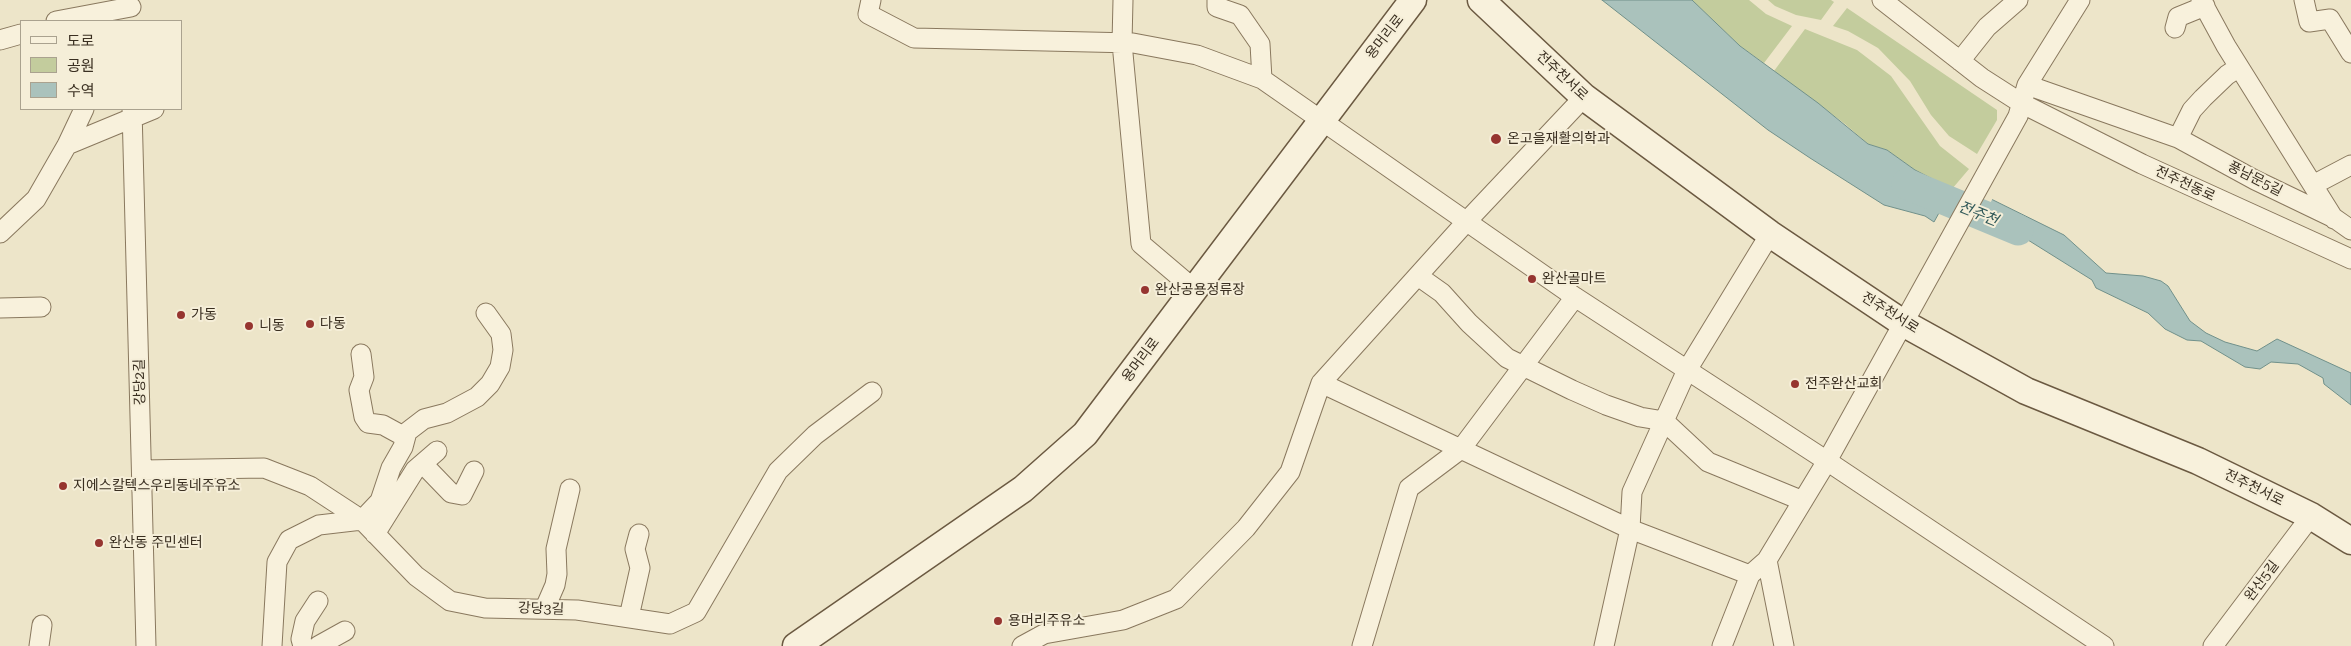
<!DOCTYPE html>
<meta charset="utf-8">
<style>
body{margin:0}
#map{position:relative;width:2351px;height:646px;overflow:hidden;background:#ede5c9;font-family:"Roboto Serif","Noto Sans KR",serif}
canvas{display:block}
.legend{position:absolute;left:20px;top:20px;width:162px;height:90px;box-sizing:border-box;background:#f5eed8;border:1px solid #aaa28f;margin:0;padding:6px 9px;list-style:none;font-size:15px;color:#3a2f21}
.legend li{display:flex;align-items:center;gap:10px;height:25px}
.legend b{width:25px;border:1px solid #aaa28f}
</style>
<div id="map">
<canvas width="2351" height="646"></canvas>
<ul class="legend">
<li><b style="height:6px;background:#f8f1dc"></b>도로</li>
<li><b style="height:14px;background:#c3cc9d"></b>공원</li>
<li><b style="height:14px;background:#aac2bc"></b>수역</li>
</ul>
</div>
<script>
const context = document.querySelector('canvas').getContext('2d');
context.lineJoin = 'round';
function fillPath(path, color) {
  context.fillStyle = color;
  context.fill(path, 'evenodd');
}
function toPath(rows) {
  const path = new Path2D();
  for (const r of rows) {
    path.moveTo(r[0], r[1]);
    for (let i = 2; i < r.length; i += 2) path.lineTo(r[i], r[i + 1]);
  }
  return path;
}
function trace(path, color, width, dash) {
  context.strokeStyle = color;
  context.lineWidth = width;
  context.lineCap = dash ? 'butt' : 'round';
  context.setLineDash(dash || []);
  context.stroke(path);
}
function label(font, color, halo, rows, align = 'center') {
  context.font = font + ' "Roboto Serif","Noto Sans KR",serif';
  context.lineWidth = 4;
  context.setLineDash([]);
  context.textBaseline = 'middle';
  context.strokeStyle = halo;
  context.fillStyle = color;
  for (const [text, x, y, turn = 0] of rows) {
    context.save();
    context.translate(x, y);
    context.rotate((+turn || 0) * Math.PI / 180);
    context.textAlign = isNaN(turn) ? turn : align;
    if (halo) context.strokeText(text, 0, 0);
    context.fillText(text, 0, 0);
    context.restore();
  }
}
const green = toPath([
 [1692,0,1749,0,1766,14,1792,26,1764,63,1740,46],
 [1768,0,1831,0,1834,2,1821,20,1796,15,1775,6],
 [1847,8,1997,110,1997,120,1977,154,1949,136,1931,115,1910,81,1878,48,1848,31,1833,26],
 [1805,29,1857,50,1891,76,1940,146,1969,169,1952,189,1915,170,1887,150,1868,144,1845,124,1774,71]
]);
const water = toPath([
 [1602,0,1692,0,1740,46,1818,103,1868,144,1887,150,1915,170,1952,189,1934,222,1925,216,1884,205,1810,158,1768,130,1602,0],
 [1987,197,2064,235,2106,273,2143,276,2161,281,2168,286,2190,321,2206,333,2225,342,2257,351,2277,339,2351,373,2351,405,2324,384,2323,378,2298,364,2271,362,2260,369,2245,367,2201,341,2187,340,2165,329,2148,313,2096,288,2092,280,2028,240,1995,228,1971,225,1987,197]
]);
const pier = toPath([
 [1988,195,1993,198,1976,228,1969,227,1968,224,1985,196]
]);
const river = toPath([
 [1907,184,2018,230]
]);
const street = toPath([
 [871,0,868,14,914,38,1133,43,1197,55,1262,79,1575,297,1827,461,2104,646],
 [1123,0,1122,43,1141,244,1194,289],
 [1217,0,1217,7,1240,15,1260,44,1262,79],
 [1882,0,1982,78,2021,103,2142,164,2351,259],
 [2201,0,2226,46,2334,219],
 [2304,0,2309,22,2330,19,2351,53],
 [56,21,131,7],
 [2175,28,2178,17,2205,6],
 [0,40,21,34],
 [1960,61,1987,27,2018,0],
 [2027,85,2178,138,2255,180,2334,218,2351,230],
 [1584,97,1467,221,1321,383,1630,529,1604,646],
 [132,109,146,646],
 [2178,138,2192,110,2203,98,2227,75,2239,67],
 [67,145,154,109],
 [2313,185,2351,165],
 [0,233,36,199,67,145,84,109],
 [1418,276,1442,293,1469,323,1507,358,1572,390,1606,405,1640,417,1664,421,1708,462,1803,501],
 [0,308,41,307],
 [361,354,364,377,359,390,364,417,368,423,383,425,405,437],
 [423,464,451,493,462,495,474,471],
 [142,470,264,468,310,486,362,520,416,576,450,601,485,608,577,610,670,624,696,612,778,471,815,435,872,392],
 [375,534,415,470,437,451],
 [1767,560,1784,646],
 [1750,575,1630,529,1632,492,1687,370,1770,234],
 [545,608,555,585,557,574,556,549,570,489],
 [629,617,640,568,635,549,639,534],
 [39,646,42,625],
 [272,646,277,562,289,540,319,525,362,520,380,501,391,468,403,447,407,432,424,419,447,413,477,397,490,384,500,367,503,350,501,334,486,313],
 [303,646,301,639,305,621,318,601],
 [318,646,345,631],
 [1022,646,1044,634,1123,620,1176,599,1246,528,1290,472,1321,383],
 [1362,646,1409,488,1461,449,1575,297],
 [1722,646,1750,575,1767,560,1827,461,2018,116,2027,85,2080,0],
 [2213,646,2311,516]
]);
const secondary = toPath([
 [1481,0,1584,97,1770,234,1903,323,2026,391,2198,461,2311,516,2351,541],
 [796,646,1023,489,1085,434,1413,0]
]);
const markers = [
 [1496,139,6,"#963530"],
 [1532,279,5,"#963530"],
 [1145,290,5,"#963530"],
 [181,315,5,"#963530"],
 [310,324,5,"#963530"],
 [249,326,5,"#963530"],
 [1795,384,5,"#963530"],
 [63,486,5,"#963530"],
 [99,543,5,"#963530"],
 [998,621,5,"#963530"]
];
const streetNames = [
 ["용머리로",1385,37,-52],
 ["전주천서로",1562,76,43],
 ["풍남문5길",2255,179,27],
 ["전주천동로",2185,184,25],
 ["전주천서로",1890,313,32],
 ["용머리로",1141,360,-53],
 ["강당2길",140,382,-91],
 ["전주천서로",2254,488,26],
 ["완산5길",2262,581,-53],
 ["강당3길",541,609,2]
];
const poiNames = [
 ["온고을재활의학과",1507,139],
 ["완산골마트",1542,279],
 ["완산공용정류장",1155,290],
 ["가동",191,315],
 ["다동",320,324],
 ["니동",259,326],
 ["전주완산교회",1805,384],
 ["지에스칼텍스우리동네주유소",73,486],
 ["완산동 주민센터",109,543],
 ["용머리주유소",1008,621]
];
const waterNames = [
 ["전주천",1978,214,22]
];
fillPath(green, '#c3cc9d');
fillPath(water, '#aac2bc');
trace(water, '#70908a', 1);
fillPath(pier, '#ede5c9');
trace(river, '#aac2bc', 31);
trace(street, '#89785e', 21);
trace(secondary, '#6b5941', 29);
trace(street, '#f8f1dc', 19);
trace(secondary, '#f8f1dc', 26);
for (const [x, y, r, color] of markers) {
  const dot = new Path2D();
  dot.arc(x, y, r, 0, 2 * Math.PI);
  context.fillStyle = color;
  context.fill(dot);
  trace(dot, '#f5eed8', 2);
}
label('14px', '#3a2f21', '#f5eed8', streetNames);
label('14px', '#3a2f21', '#f5eed8', poiNames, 'left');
label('italic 15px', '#315959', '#f5eed8', waterNames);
</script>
